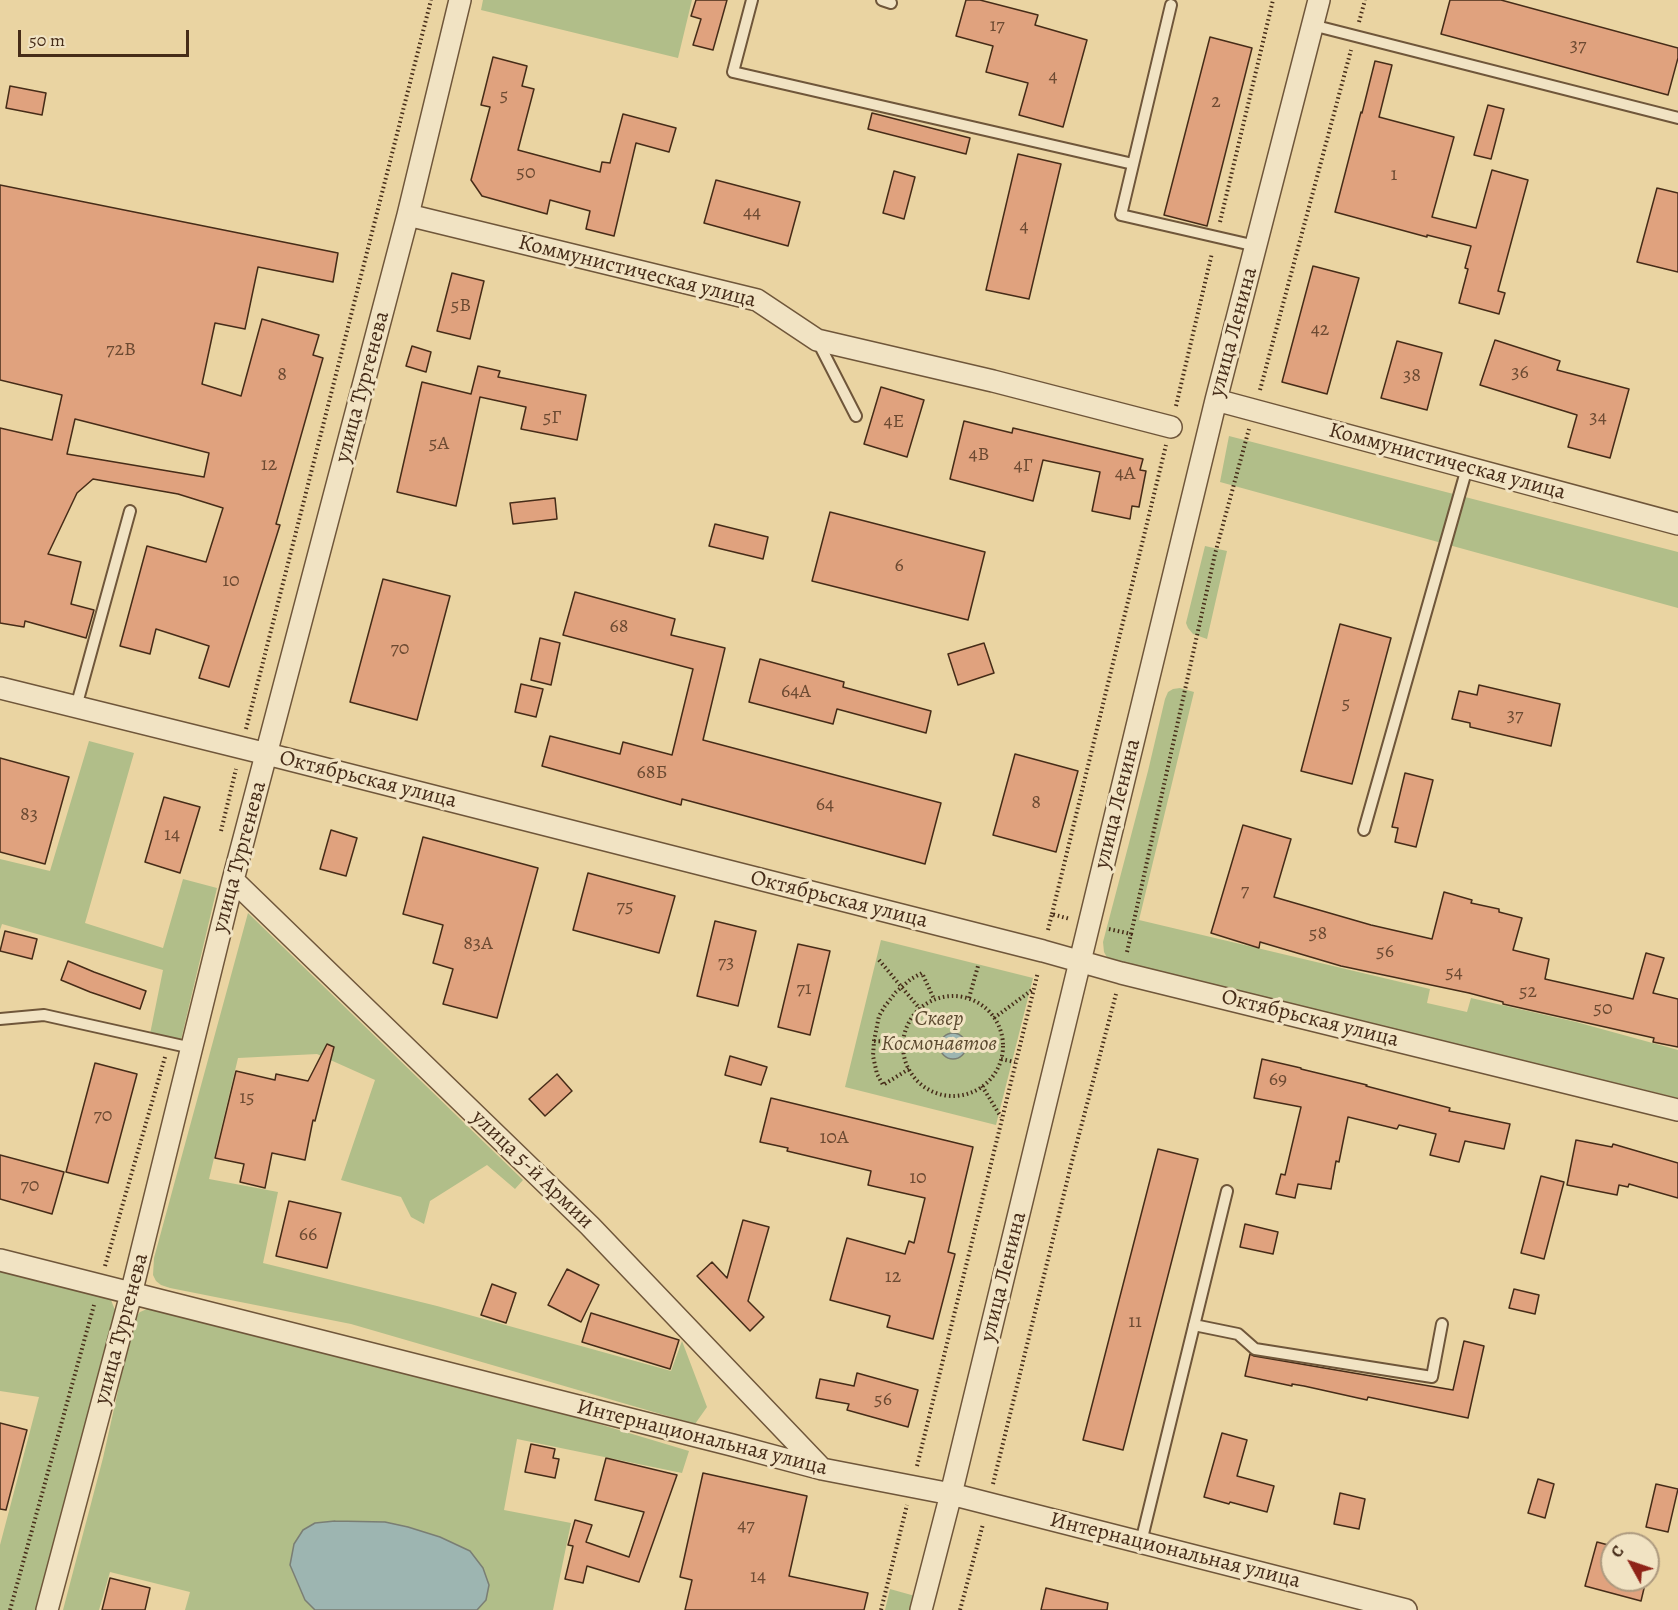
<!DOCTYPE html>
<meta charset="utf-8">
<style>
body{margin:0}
#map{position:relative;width:1678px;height:1610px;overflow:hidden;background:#ead4a2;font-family:Alegreya,serif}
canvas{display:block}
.north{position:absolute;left:1600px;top:1532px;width:60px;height:60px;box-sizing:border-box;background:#f1e3c3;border:2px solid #ad9a7f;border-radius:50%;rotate:310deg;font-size:16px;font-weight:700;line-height:24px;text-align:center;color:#462c18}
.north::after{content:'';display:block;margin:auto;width:21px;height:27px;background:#8f2418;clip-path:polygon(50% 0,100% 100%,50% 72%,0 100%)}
.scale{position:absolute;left:18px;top:30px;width:171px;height:27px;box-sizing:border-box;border:3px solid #462c18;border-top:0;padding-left:8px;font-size:18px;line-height:21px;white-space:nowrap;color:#462c18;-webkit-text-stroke:4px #f1e3c3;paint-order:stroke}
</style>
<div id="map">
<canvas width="1678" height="1610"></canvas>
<div class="north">С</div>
<div class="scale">50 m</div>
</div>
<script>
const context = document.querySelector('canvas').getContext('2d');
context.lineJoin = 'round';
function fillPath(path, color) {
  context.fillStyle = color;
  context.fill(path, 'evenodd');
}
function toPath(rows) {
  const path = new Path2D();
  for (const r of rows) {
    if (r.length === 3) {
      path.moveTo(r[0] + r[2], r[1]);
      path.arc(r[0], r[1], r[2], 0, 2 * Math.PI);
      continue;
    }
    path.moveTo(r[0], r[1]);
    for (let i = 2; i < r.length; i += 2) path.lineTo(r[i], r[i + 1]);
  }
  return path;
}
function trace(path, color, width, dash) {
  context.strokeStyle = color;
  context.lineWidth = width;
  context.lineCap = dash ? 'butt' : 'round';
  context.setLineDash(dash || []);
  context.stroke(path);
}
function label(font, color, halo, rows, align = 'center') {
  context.font = font + ' Alegreya,serif';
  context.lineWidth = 6;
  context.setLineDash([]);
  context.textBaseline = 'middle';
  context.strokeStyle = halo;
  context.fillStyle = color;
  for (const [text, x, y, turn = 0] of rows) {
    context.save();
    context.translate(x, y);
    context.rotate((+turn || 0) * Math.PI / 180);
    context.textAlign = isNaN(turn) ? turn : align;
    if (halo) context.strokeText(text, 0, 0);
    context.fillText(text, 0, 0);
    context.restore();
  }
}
const green = toPath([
 [483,0,692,0,678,58,481,10],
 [1229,436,1678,552,1678,608,1220,482],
 [1205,546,1227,551,1207,639,1193,634,1188,628,1186,623],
 [1180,688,1194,692,1139,920,1430,989,1427,1003,1467,1012,1471,998,1576,1022,1678,1050,1678,1098,1109,961,1104,952,1103,942,1148,771,1165,699,1168,692,1173,689],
 [89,741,134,753,85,923,163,948,183,879,217,888,181,1040,150,1034,163,970,2,924,0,930,0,859,50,871],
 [248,913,523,1180,515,1189,487,1165,430,1201,424,1224,411,1217,401,1197,341,1180,375,1080,317,1054,238,1058,209,1179,278,1192,263,1263,437,1306,671,1371,682,1341,707,1407,695,1424,351,1324,170,1288,161,1285,156,1281,153,1275,154,1258],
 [881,940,1033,978,996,1125,845,1087],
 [0,1270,103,1296,111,1300,115,1310,40,1610,0,1610,0,1545,39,1397,0,1391],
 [157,1308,422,1371,689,1451,682,1473,517,1439,504,1510,571,1523,553,1610,477,1610,486,1600,440,1537,408,1527,385,1522,335,1521,315,1523,303,1530,294,1544,290,1566,305,1600,315,1610,185,1610,190,1592,110,1572,99,1610,63,1610,103,1458,134,1319,140,1312,147,1309],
 [890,1589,915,1596,911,1610,885,1610]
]);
const water = toPath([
 [953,1046,13],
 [335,1521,385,1522,408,1527,440,1537,470,1551,483,1568,489,1585,486,1600,477,1610,315,1610,305,1600,290,1565,294,1544,303,1530,315,1523,335,1521]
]);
const building = toPath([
 [696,0,727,0,713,50,693,45,701,19,691,16,696,0],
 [966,0,980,0,1038,15,1035,25,1087,40,1063,127,1019,115,1028,83,986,72,993,46,956,36,966,0],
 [1450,0,1501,0,1678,48,1678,58,1668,95,1441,34,1450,0],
 [1210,37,1252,48,1207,226,1164,215,1210,37],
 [493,57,527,66,522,86,534,89,518,150,600,172,602,162,610,163,623,114,676,128,669,152,636,143,614,236,586,229,590,211,550,200,547,214,482,196,471,180,490,107,481,105,493,57],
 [1375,61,1392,65,1379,117,1454,137,1432,217,1476,228,1492,170,1528,180,1498,291,1505,293,1499,314,1459,303,1468,269,1465,268,1471,246,1427,235,1427,237,1335,212,1361,112,1362,113,1375,61],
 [10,86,46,93,42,115,6,108,10,86],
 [1488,105,1504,109,1491,159,1474,155,1488,105],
 [872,113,970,138,966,154,868,129,872,113],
 [1018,154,1061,164,1029,299,986,290,1018,154],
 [894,171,915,177,904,219,883,213,894,171],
 [716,180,800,202,788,246,704,223,716,180],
 [0,185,338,253,333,282,258,267,245,329,215,323,202,384,241,396,262,319,319,335,313,355,323,358,276,524,280,525,229,687,199,678,209,646,156,629,150,654,120,646,147,546,206,562,223,508,178,494,93,479,77,493,48,554,81,562,71,604,94,610,86,638,25,621,24,627,0,623,0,428,52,440,62,395,0,380,0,185],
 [75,419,209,453,204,477,67,454,75,419],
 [1657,188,1678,193,1678,272,1637,262,1657,188],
 [1313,266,1359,278,1327,394,1282,382,1313,266],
 [452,273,484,281,470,339,437,331,452,273],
 [1495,340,1560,361,1557,370,1629,389,1610,458,1568,447,1577,415,1480,385,1495,340],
 [1397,341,1442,353,1427,410,1381,398,1397,341],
 [412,346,431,352,426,372,406,366,412,346],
 [478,366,500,371,498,377,586,395,577,440,521,429,526,407,480,397,456,506,397,492,422,382,471,394,478,366],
 [881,387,924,400,907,457,864,444,881,387],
 [964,421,1012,433,1013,428,1143,459,1140,470,1146,471,1139,507,1132,506,1130,519,1092,511,1100,472,1043,460,1033,501,950,479,964,421],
 [555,498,557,519,513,524,510,503,555,498],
 [830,512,985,552,968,620,812,581,830,512],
 [715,524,768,537,763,559,709,546,715,524],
 [383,579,450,596,417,720,350,702,383,579],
 [575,592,675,619,671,635,725,648,703,740,941,803,925,864,682,799,681,805,542,766,550,736,620,754,623,742,672,755,693,669,563,635,575,592],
 [1340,624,1391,638,1352,784,1301,771,1340,624],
 [540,638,560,643,551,685,531,680,540,638],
 [984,643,994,673,958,685,948,654,984,643],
 [760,659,844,682,843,687,931,711,926,733,837,709,833,724,749,702,760,659],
 [521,684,543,689,536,717,515,712,521,684],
 [1479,685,1560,704,1551,746,1470,727,1470,723,1452,719,1459,691,1477,695,1479,685],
 [1015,754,1078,771,1056,852,993,835,1015,754],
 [0,758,69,777,45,864,0,852,0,758],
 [1405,773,1433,780,1416,847,1395,842,1398,828,1392,827,1405,773],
 [164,797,200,807,180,873,145,862,164,797],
 [1243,825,1291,839,1274,897,1371,925,1432,939,1444,892,1472,900,1471,903,1499,909,1499,912,1522,918,1513,950,1549,959,1545,979,1633,999,1646,953,1664,958,1653,993,1678,999,1678,1047,1653,1042,1654,1038,1503,1004,1503,1002,1469,993,1341,966,1260,942,1259,948,1211,933,1243,825],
 [331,830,357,838,346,876,320,869,331,830],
 [423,837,538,868,497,1018,443,1004,453,969,433,963,443,925,403,914,423,837],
 [588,873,675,896,659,953,573,930,588,873],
 [715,921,756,931,738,1006,697,996,715,921],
 [5,931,37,939,32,959,0,951,5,931],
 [798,944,830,951,810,1035,778,1027,798,944],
 [68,961,94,972,146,991,140,1009,90,992,61,980,68,961],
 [327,1044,334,1047,315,1121,313,1120,305,1160,272,1153,265,1188,240,1182,244,1164,215,1158,236,1071,275,1080,276,1074,308,1081,327,1044],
 [730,1056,767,1067,761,1085,725,1075,730,1056],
 [1262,1059,1301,1068,1301,1069,1367,1085,1366,1086,1450,1108,1449,1111,1510,1124,1504,1149,1465,1141,1459,1162,1430,1155,1436,1134,1399,1125,1397,1129,1348,1117,1339,1162,1336,1161,1331,1189,1298,1184,1295,1198,1276,1194,1281,1174,1285,1175,1301,1107,1254,1098,1262,1059],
 [95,1063,137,1074,108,1183,66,1172,95,1063],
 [557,1074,572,1091,545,1116,529,1099,557,1074],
 [771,1098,973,1147,948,1252,955,1254,933,1339,887,1327,890,1316,830,1300,847,1238,905,1254,909,1241,914,1243,925,1198,868,1185,871,1171,787,1151,788,1148,760,1142,771,1098],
 [1576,1140,1612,1147,1613,1144,1678,1163,1678,1198,1629,1184,1628,1187,1619,1185,1617,1195,1567,1185,1576,1140],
 [1158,1149,1198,1159,1123,1450,1083,1440,1158,1149],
 [0,1155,64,1172,52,1214,0,1199,0,1155],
 [1541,1176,1564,1182,1544,1259,1521,1253,1541,1176],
 [289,1201,341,1213,327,1268,276,1256,289,1201],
 [743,1220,769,1227,748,1301,764,1317,750,1331,697,1276,712,1262,727,1278,743,1220],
 [1245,1224,1278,1232,1273,1254,1240,1247,1245,1224],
 [567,1269,599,1285,581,1322,548,1305,567,1269],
 [492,1284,516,1293,506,1323,481,1315,492,1284],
 [1514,1289,1539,1295,1535,1314,1509,1308,1514,1289],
 [591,1313,679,1340,670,1369,582,1342,591,1313],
 [1464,1341,1484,1346,1468,1418,1368,1397,1367,1400,1304,1386,1292,1384,1292,1386,1245,1376,1250,1354,1254,1356,1453,1390,1464,1341],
 [857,1373,918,1390,908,1427,847,1410,849,1404,816,1398,820,1379,854,1386,857,1373],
 [0,1423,27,1430,6,1510,0,1509,0,1423],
 [1222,1433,1247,1440,1237,1476,1274,1486,1267,1512,1230,1502,1229,1504,1204,1497,1222,1433],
 [531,1444,555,1449,553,1458,559,1459,555,1478,525,1472,531,1444],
 [606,1458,677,1475,639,1582,587,1566,583,1583,565,1579,573,1546,568,1545,575,1520,592,1525,586,1542,629,1557,644,1512,595,1500,606,1458],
 [703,1473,807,1496,789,1576,868,1593,864,1610,685,1610,692,1580,680,1577,703,1473],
 [1538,1479,1554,1484,1545,1518,1528,1513,1538,1479],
 [1656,1484,1678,1489,1668,1532,1646,1527,1656,1484],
 [1340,1493,1365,1499,1359,1529,1334,1524,1340,1493],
 [1597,1542,1612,1546,1612,1580,1646,1580,1641,1601,1585,1586,1597,1542],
 [110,1578,150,1588,145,1610,102,1610,110,1578],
 [1046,1588,1108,1603,1107,1610,1041,1610,1046,1588]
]);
const path = toPath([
 [1359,22,1365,0],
 [1220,222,1273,0],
 [1260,390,1351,50],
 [1176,406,1212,253],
 [246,729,431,0],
 [221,831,236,769],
 [1052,914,1166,445],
 [1109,929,1131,934,1215,554,1249,429],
 [1048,930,1052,914,1070,919],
 [1127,952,1131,934],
 [879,960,920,1009],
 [953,1046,50],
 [969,998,978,966],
 [994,1018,1032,990],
 [874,1041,903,1042],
 [1001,1059,1015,1062],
 [909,1069,883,1085,877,1074,873,1056,874,1041,879,1016,885,1006,896,992,911,979,922,973,934,999],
 [982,1086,1001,1117],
 [105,1266,165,1057],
 [917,1466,1038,972],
 [993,1484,1071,1165,1116,994],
 [10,1610,94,1305],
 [881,1610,907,1505],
 [960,1610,983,1524]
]);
const lane = toPath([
 [752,0,733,72,1133,164],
 [882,0,891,3],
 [1171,5,1121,215,1256,246],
 [1312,25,1678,118],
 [817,340,856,416],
 [76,707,130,511],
 [1364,830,1467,468],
 [0,1019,44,1015,192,1048],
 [1194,1325,1238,1334,1255,1349,1432,1377,1442,1324],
 [1141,1542,1227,1191]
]);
const street = toPath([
 [408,215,757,300,817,340,993,381,1171,427],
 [1216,400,1678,524],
 [0,688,267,754,1043,951,1121,973,1678,1110],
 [233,880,590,1226,822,1469],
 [0,1260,732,1445,822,1469,951,1494,1406,1610],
 [47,1610,131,1294,233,880,408,215,460,0],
 [921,1610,951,1494,1216,400,1319,0]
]);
const numberNames = [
 ["17",997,26],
 ["37",1578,46],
 ["4",1053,77],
 ["5",504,96],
 ["2",1216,102],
 ["50",526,173],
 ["1",1394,175],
 ["44",752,213],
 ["4",1024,227],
 ["5В",461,306],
 ["42",1320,330],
 ["72В",121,350],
 ["36",1520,373],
 ["8",282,375],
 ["38",1412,376],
 ["5Г",552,418],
 ["34",1598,418],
 ["4Е",894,422],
 ["5А",439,444],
 ["4В",979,455],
 ["12",269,465],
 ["4Г",1023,466],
 ["4А",1125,474],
 ["6",899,566],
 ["10",231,581],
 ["68",619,627],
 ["70",400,649],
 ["64А",796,692],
 ["5",1346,704],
 ["37",1515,716],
 ["68Б",652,773],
 ["8",1036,803],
 ["64",825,805],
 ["83",29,815],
 ["14",172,835],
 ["7",1245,891],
 ["75",625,907],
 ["58",1318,934],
 ["83А",478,944],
 ["56",1385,952],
 ["73",726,963],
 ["54",1454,973],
 ["71",804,989],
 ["52",1528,992],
 ["50",1603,1009],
 ["69",1278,1080],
 ["15",247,1098],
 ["70",103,1116],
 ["10А",834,1138],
 ["10",918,1178],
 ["70",30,1186],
 ["66",308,1235],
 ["12",893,1277],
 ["11",1135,1322],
 ["56",883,1400],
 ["47",746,1526],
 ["14",758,1577]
];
const streetNames = [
 ["Коммунистическая улица",637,272,14],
 ["улица Ленина",1234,332,-75],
 ["улица Тургенева",363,387,-75],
 ["Коммунистическая улица",1447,462,15],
 ["Октябрьская улица",368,780,14],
 ["улица Ленина",1118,804,-76],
 ["улица Тургенева",240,857,-75],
 ["Октябрьская улица",839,900,14],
 ["Октябрьская улица",1310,1019,14],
 ["улица 5-й Армии",532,1170,44],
 ["улица Ленина",1004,1277,-76],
 ["улица Тургенева",122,1329,-75],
 ["Интернациональная улица",702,1438,14],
 ["Интернациональная улица",1175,1551,14]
];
const parkNames = [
 ["Сквер",939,1020],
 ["Космонавтов",939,1045]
];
fillPath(green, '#b1be89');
fillPath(water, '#9db5b1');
trace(water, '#7a7e74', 1.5);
fillPath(building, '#e0a27e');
trace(building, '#462c18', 1.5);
trace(lane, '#6f563a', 14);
trace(street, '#6f563a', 24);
trace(path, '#462c18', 4, [1.5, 3]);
trace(lane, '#f1e3c3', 10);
trace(street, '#f1e3c3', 21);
label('20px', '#6c4a32', null, numberNames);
label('22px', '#462c18', '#f1e3c3', streetNames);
label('italic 22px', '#5b492f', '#f1e3c3', parkNames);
</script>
